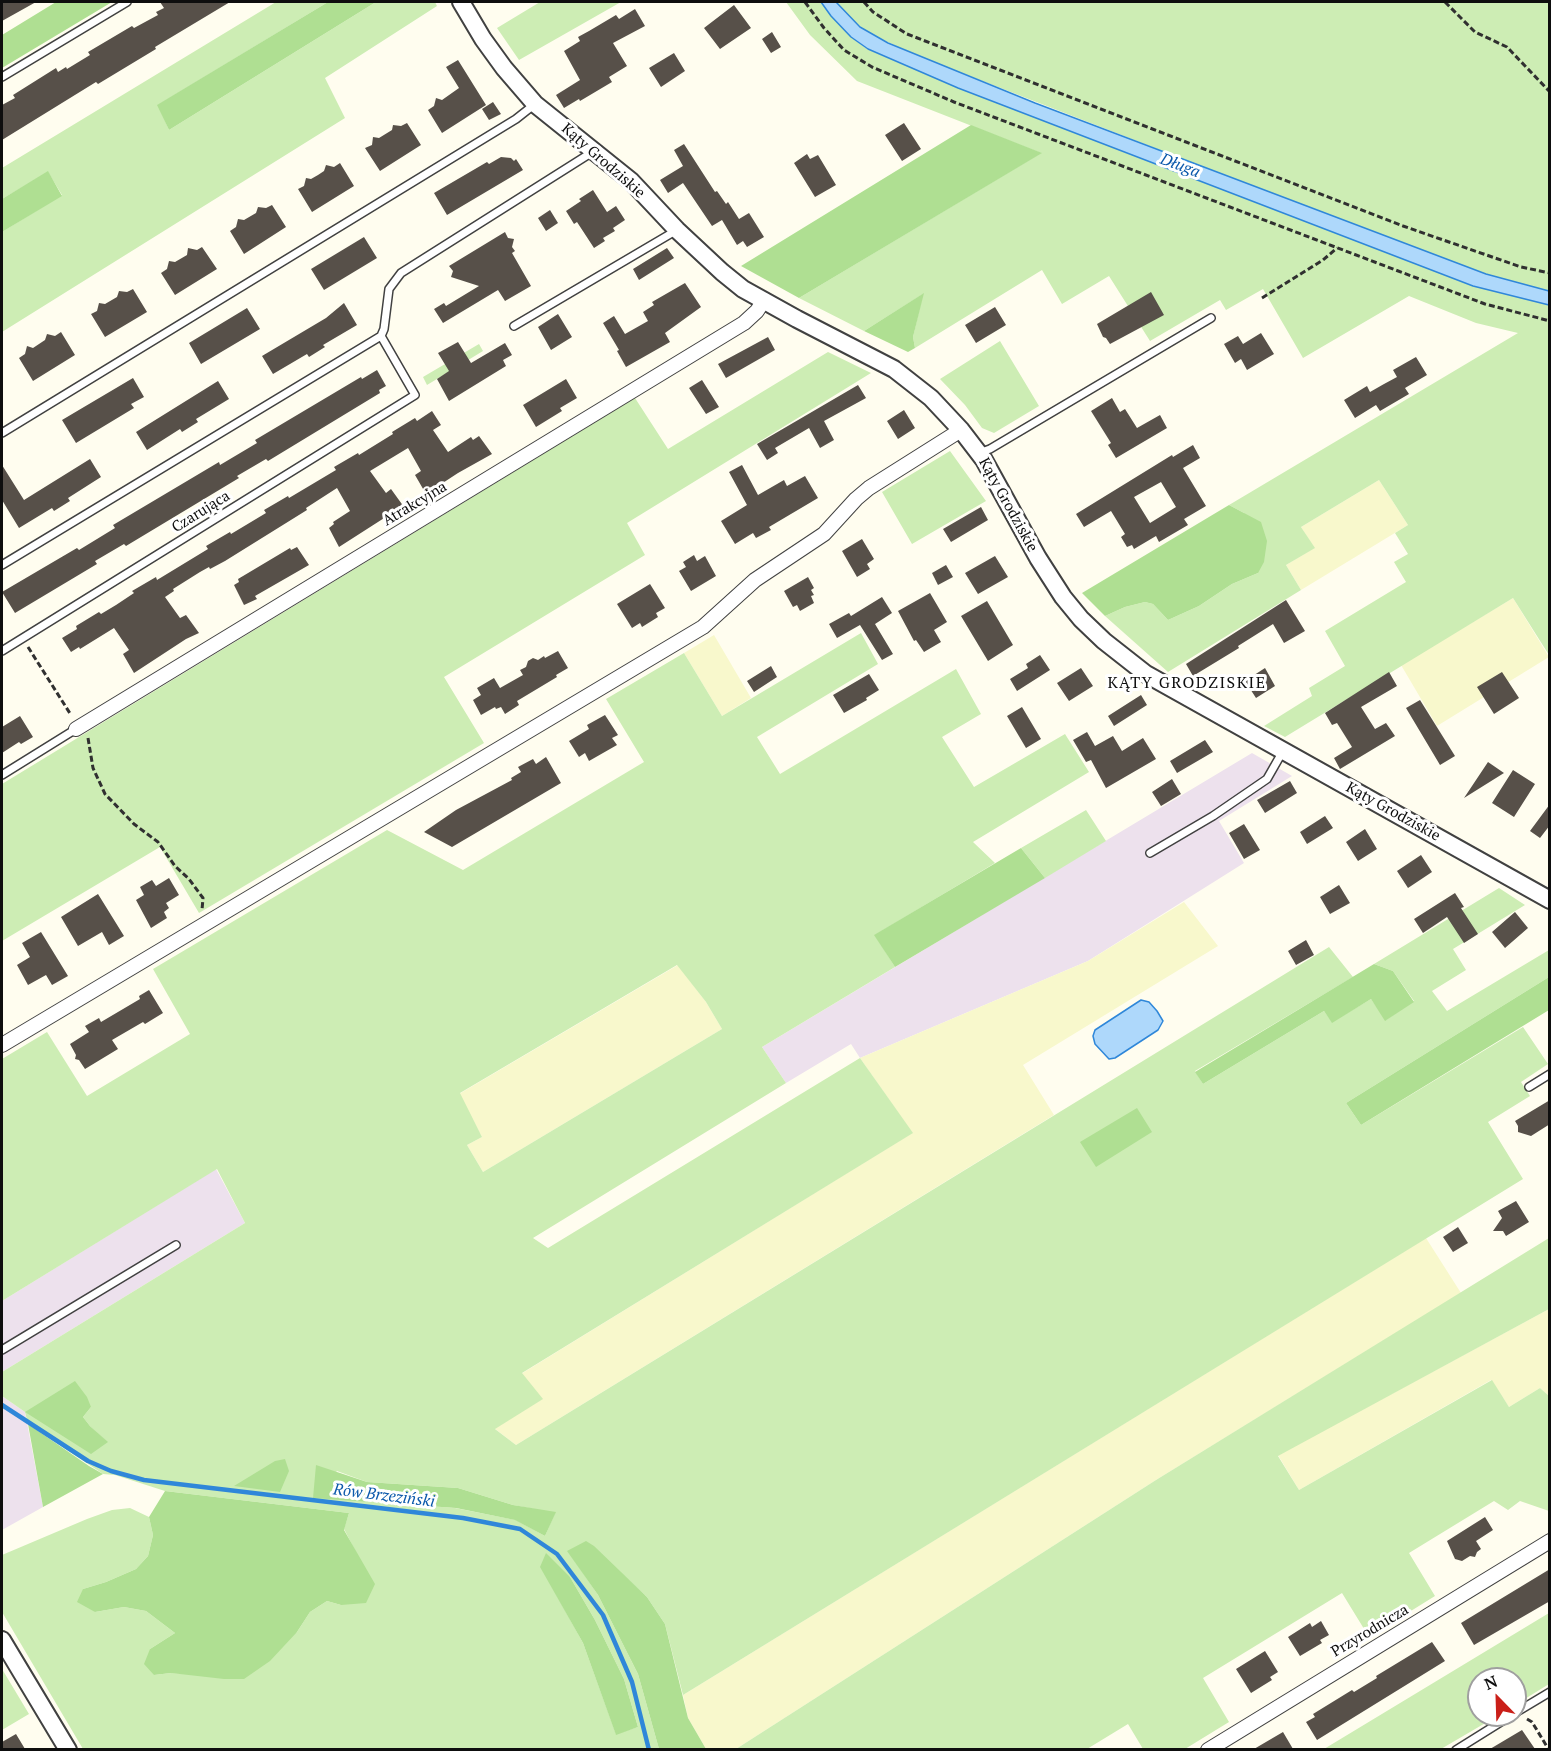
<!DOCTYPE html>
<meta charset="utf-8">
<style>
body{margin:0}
#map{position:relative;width:1551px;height:1751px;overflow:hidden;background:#fffdef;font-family:"PT Serif",serif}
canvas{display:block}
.frame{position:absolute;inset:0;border:3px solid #0e0e0e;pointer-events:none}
.north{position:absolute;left:1467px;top:1667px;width:60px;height:60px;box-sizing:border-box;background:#fff;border:2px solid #9f9f9f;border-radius:50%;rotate:337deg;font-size:16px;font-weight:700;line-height:24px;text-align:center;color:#0e0e0e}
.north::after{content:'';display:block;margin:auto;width:21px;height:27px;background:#ca1f19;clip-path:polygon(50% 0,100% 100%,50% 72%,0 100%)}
</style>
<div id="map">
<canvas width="1551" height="1751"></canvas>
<div class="frame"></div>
<div class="north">N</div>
</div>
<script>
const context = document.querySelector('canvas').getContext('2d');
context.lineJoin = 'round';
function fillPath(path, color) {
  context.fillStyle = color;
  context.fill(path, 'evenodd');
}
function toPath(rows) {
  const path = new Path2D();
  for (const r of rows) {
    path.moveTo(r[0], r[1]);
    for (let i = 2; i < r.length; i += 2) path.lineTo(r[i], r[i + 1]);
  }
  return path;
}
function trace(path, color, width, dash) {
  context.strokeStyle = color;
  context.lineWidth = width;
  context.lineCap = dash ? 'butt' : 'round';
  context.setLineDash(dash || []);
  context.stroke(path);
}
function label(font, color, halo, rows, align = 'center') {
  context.font = font + ' "PT Serif",serif';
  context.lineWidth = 6;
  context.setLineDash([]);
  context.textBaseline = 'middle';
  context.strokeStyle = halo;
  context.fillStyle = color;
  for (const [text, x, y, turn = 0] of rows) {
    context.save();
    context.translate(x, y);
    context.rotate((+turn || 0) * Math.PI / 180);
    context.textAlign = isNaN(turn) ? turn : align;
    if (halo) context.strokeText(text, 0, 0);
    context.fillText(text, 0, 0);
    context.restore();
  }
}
const industrial = toPath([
 [1252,753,1292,776,1219,821,1244,863,1088,961,860,1058,851,1044,786,1083,762,1047],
 [216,1169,245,1223,2,1372,2,1301],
 [2,1396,25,1412,43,1507,2,1530]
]);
const farmland = toPath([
 [1379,480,1408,525,1301,590,1286,565,1314,548,1301,527],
 [1513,598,1549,657,1437,726,1401,665],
 [714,635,751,698,722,716,684,653],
 [1184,902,1218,946,1023,1065,1054,1115,516,1445,494,1428,542,1399,521,1374,912,1133,860,1058,1088,961],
 [678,965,706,1002,722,1029,483,1172,467,1145,482,1137,459,1094],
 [1426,1238,1461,1293,1156,1480,736,1749,706,1749,688,1718,683,1695],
 [1549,1309,1549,1396,1540,1388,1509,1407,1491,1380,1299,1490,1278,1455]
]);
const green = toPath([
 [276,2,328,2,158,105,169,130,376,2,435,2,437,6,325,78,345,118,2,332,2,232,62,195,48,172,2,199,2,168],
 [540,2,621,2,519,60,497,28],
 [786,2,821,2,831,16,851,37,867,49,958,88,1473,286,1549,305,1549,655,1513,598,1285,737,1264,726,1312,696,1309,688,1345,666,1325,631,1406,582,1394,562,1408,554,1395,533,1408,525,1379,480,1301,527,1315,548,1286,565,1301,590,1168,672,1105,616,1125,607,1145,602,1153,604,1168,620,1199,606,1232,584,1258,573,1244,513,1229,505,1518,333,1476,323,1409,296,1303,358,1263,289,1226,310,1220,300,1150,341,1109,276,1062,304,1042,270,915,348,913,337,923,294,864,331,799,298,1041,153,857,81,810,35],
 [836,2,1549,2,1549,291,1486,274,1371,232,913,54,869,33,850,18],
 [1000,341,1039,406,994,433,982,428,965,405,940,379],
 [479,344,483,351,427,385,423,377],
 [828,352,871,373,627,523,645,555,444,677,484,743,199,913,160,847,2,941,2,784,635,398,668,449],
 [950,451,986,501,912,544,882,492],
 [861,633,878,664,757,737,780,774,956,669,981,714,942,737,974,787,1065,734,1089,772,973,842,995,863,875,935,895,967,762,1047,786,1083,533,1238,548,1248,860,1058,913,1133,522,1373,543,1399,495,1429,516,1445,1329,947,1353,977,1195,1071,1203,1084,1324,1011,1332,1022,1371,999,1386,1020,1414,1001,1393,971,1374,964,1499,888,1525,905,1453,949,1466,970,1432,991,1447,1011,1549,950,1549,977,1346,1103,1361,1125,1523,1027,1548,1064,1521,1082,1530,1096,1488,1122,1523,1179,683,1695,665,1624,647,1597,621,1573,568,1551,598,1595,638,1674,659,1749,83,1749,2,1612,2,1555,87,1519,112,1510,130,1508,149,1517,153,1535,148,1556,136,1569,106,1582,83,1589,95,1612,124,1607,146,1611,175,1633,150,1649,154,1675,171,1673,195,1674,297,1632,310,1612,327,1601,341,1605,357,1554,344,1529,349,1513,165,1491,115,1475,103,1474,28,1424,25,1412,2,1396,2,1372,245,1223,217,1169,2,1301,2,1059,47,1032,87,1096,190,1034,153,969,387,830,463,870,530,830,644,762,606,699,684,653,722,716],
 [677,965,706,1002,722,1029,483,1172,467,1145,482,1137,460,1093],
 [91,1407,83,1417,90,1426,107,1442,26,1412],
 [337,1471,367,1482,458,1488,513,1505,555,1513,545,1536,516,1520,455,1508,313,1497],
 [541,1567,570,1577,595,1620,624,1679,638,1727,616,1734,583,1643],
 [1086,810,1106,841,1045,878,1021,848],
 [1549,1238,1549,1309,1278,1456,1299,1490,1492,1380,1509,1407,1540,1388,1549,1396,1549,1511,1520,1501,1508,1510,1494,1501,1409,1553,1435,1596,1369,1637,1342,1593,1203,1678,1229,1722,1185,1749,1143,1749,1128,1724,1087,1749,736,1749,1156,1480],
 [1549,1613,1549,1684,1515,1705,1515,1679,1479,1679,1479,1715,1499,1715,1441,1749,1324,1749],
 [2,1669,29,1714,2,1730]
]);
const forest = toPath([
 [56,2,112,2,2,68,2,35],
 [328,2,376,2,169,130,157,105],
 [971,125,1042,153,799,298,741,266],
 [48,171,62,196,2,232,2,199],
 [924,293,913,337,915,348,908,352,864,331],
 [1229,505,1261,522,1267,541,1264,562,1258,573,1232,584,1199,606,1168,620,1153,604,1145,602,1125,607,1105,616,1082,593],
 [1021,848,1045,878,895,967,874,935],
 [1374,964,1393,971,1414,1002,1385,1021,1371,999,1332,1023,1324,1011,1203,1084,1195,1072],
 [1549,977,1549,1010,1361,1125,1346,1103],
 [1137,1108,1152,1132,1096,1167,1080,1142],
 [75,1381,87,1397,91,1407,83,1417,90,1426,108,1442,91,1454,25,1412],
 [28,1424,89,1466,103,1474,43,1507],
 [285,1459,289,1471,280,1492,234,1486,275,1461],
 [316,1465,367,1482,458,1488,513,1505,556,1512,545,1536,515,1520,456,1508,313,1498],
 [165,1491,349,1513,344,1530,375,1584,366,1603,341,1605,327,1601,310,1612,297,1632,270,1661,244,1679,224,1679,171,1673,154,1675,144,1664,150,1649,175,1633,146,1611,124,1607,95,1612,77,1602,83,1589,106,1582,136,1569,148,1556,153,1535,149,1517],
 [586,1541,594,1546,647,1597,665,1624,688,1718,706,1749,659,1749,638,1674,598,1595,567,1551],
 [546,1553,570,1577,595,1620,624,1679,638,1727,616,1735,583,1643,540,1567]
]);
const water = toPath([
 [821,2,836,2,860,27,888,43,1035,103,1486,274,1549,291,1549,305,1473,286,958,88,868,49,851,37,831,16,821,2],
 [1141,1000,1149,1002,1157,1011,1163,1021,1158,1030,1115,1058,1109,1059,1095,1044,1093,1036,1095,1030,1141,1000]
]);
const stream = toPath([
 [2,1405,88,1461,111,1471,144,1480,463,1518,520,1529,557,1554,603,1615,632,1682,649,1750]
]);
const building = toPath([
 [2,2,36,2,2,21],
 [160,2,230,2,155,47,156,49,98,84,96,82,2,140,2,105,15,98,13,95,56,68,58,72,66,67,67,69,90,55,88,52,132,26,134,28,158,15,156,12,164,8],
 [734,5,751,28,720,49,704,28],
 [635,9,645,26,613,43,627,66,609,77,612,82,580,101,579,99,564,108,556,95,580,80,564,51,580,41,578,37,589,31,616,15,619,19],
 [772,32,781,47,771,53,762,39],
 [674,53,685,71,661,87,649,68],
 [458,60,486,105,442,133,428,110,434,106,436,98,442,100,459,88,446,67],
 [493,102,501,114,489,120,482,109],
 [407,123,421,145,380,171,365,148,372,145,373,137,379,138,392,130,393,125,401,126],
 [904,123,921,149,902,161,885,135],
 [684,144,715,192,717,191,726,204,728,202,739,219,749,213,764,237,747,247,743,241,737,245,722,220,712,226,683,183,668,193,660,180,683,166,674,150],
 [807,154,810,159,818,155,836,185,815,197,794,163],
 [501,157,511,158,514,161,516,159,523,170,447,215,434,193,487,162,489,164],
 [340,163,354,186,312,212,298,189,304,186,306,178,311,179,318,175,324,171,326,165,334,167],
 [593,190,607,212,616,206,625,220,613,228,615,231,603,238,605,241,594,248,577,222,574,224,566,211,581,201,579,199],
 [272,205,286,227,244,254,230,231,236,227,238,219,244,220,256,213,258,207,266,208],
 [550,210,558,223,546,231,538,218],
 [505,232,508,238,514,239,512,247,515,251,512,253,531,286,505,301,498,290,443,323,434,309,444,303,446,306,479,286,451,277,453,271,449,266],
 [364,237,377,258,324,290,311,269],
 [202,247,217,269,175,295,161,273,167,269,169,261,175,262,187,255,188,248,197,250],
 [667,248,674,258,639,280,633,269],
 [685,283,701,307,665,333,670,342,626,367,617,351,619,350,603,323,614,316,625,334,648,321,643,312,654,305,652,302],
 [133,289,147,312,105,337,91,314,97,311,99,303,105,304,117,297,119,291,127,292],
 [1151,292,1164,315,1110,344,1106,338,1103,337,1097,324],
 [344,303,357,325,323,345,325,347,309,357,307,354,273,374,262,356,326,318],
 [995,307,1006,325,976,343,965,325],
 [247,308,260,329,201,364,189,343],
 [558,314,572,337,551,350,538,327],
 [61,332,75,355,33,381,19,358,25,354,27,346,33,348,45,340,47,334,55,336],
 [1261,333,1274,354,1247,370,1241,359,1235,363,1224,344,1238,336,1243,344],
 [768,337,775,350,726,378,718,364],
 [458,342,471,363,505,343,512,355,503,360,506,366,449,401,437,379,449,371,438,353],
 [1416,357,1427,375,1405,388,1409,394,1380,411,1376,405,1355,418,1344,400,1367,386,1370,392,1384,384,1397,377,1393,370],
 [377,370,386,386,379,390,380,393,268,461,266,459,237,476,239,478,126,546,124,544,95,561,97,564,15,613,2,592,77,548,79,550,115,528,113,525,219,462,220,465,257,443,255,440,361,377,362,379],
 [133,378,144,397,131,404,134,408,76,443,62,420],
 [566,379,577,398,560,408,562,411,536,427,523,405],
 [702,380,719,407,706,414,689,388],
 [218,381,229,399,196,419,198,422,182,432,180,429,147,450,136,432],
 [858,385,866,398,824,421,834,440,820,448,809,428,775,448,778,453,767,460,757,444],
 [1112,398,1120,412,1125,409,1137,428,1160,415,1167,428,1116,458,1108,445,1111,443,1091,411],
 [904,410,915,428,898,439,887,421],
 [432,411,441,425,433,430,448,452,471,437,473,440,479,436,492,454,458,473,426,494,415,475,421,471,408,448,370,471,386,493,391,489,404,507,392,513,339,547,329,528,334,524,333,522,350,511,337,488,306,508,307,510,225,561,210,569,209,567,200,572,173,589,174,591,165,597,180,618,186,615,199,633,186,639,134,673,123,654,129,650,114,628,80,649,79,647,71,652,62,638,77,629,76,626,99,612,101,614,116,605,134,593,132,591,156,577,157,580,208,549,206,546,230,532,231,534,266,513,264,510,288,496,289,498,336,470,334,467,358,453,359,455,393,434,392,432,415,418,417,421],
 [1193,445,1200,458,1183,468,1206,506,1184,519,1188,525,1159,542,1156,536,1134,549,1132,545,1127,547,1121,537,1125,534,1111,511,1084,527,1076,514,1172,455,1173,457],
 [1161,482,1176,507,1150,523,1134,497],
 [90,459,101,477,68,498,70,501,54,511,52,508,19,528,2,500,2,465,24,500],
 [742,465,758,495,784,480,787,486,805,476,818,498,769,527,771,530,756,538,753,533,735,544,721,521,747,505,729,472],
 [981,507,988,520,951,542,943,529],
 [862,539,874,559,867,564,870,569,857,577,842,551],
 [297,547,309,565,255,596,257,599,244,605,234,585,239,582,238,579,290,548,291,550],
 [694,555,697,561,705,556,716,576,691,591,679,571,686,567,683,562],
 [995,556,1008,577,978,594,965,573],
 [946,565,953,577,938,585,932,573],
 [808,577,814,588,811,590,814,595,811,596,814,603,800,611,797,605,793,607,784,591],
 [650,584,665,608,656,613,658,617,642,627,640,623,632,628,617,604],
 [930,593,947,622,934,630,941,642,924,652,916,640,914,641,898,611],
 [882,597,892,613,875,624,893,654,882,660,860,625,837,638,829,624,849,613,851,616],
 [1286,600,1305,631,1284,643,1273,624,1238,646,1239,648,1193,676,1186,664],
 [987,601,1013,645,988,661,961,616],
 [558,651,568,668,556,675,557,677,517,701,519,705,505,714,501,707,496,709,495,707,481,715,473,700,481,695,477,688,494,678,500,688,523,675,520,670,526,667,528,661,533,658,538,660,544,656,545,658],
 [1040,655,1050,670,1017,691,1010,679,1028,668,1026,664],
 [771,666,777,677,754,692,747,681],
 [1081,668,1093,686,1069,701,1057,683],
 [1265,668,1275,686,1256,698,1245,681],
 [1389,672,1397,686,1361,707,1375,729,1386,723,1395,736,1340,769,1334,758,1352,747,1337,723,1332,725,1325,713],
 [1502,672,1519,698,1494,714,1477,687],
 [869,674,879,690,866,698,867,700,844,713,833,695],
 [1141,695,1147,705,1114,726,1108,716],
 [1420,700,1455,756,1440,765,1406,708],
 [1022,707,1041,739,1026,748,1007,716],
 [605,715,618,735,612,738,617,745,589,761,585,753,579,757,569,741,589,729,587,725],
 [20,716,33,737,21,744,19,742,2,753,2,727],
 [1087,732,1095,746,1113,736,1122,751,1143,738,1156,759,1106,788,1091,760,1086,762,1073,740],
 [1205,740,1213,752,1177,773,1170,761],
 [546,757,561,783,452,847,424,832,456,810,512,780,511,778,521,772,518,767,533,759,536,764],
 [1488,762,1504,773,1464,798],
 [1513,770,1535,784,1514,817,1492,803],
 [1172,779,1181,794,1161,806,1152,792],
 [1290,781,1297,793,1265,813,1257,800],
 [1550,804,1550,825,1540,838,1530,831],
 [1325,816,1333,828,1307,844,1300,832],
 [1244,824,1260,850,1244,859,1229,833],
 [1365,829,1377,849,1358,861,1346,842],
 [1421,855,1432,872,1408,888,1397,871],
 [169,878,179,895,166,903,169,908,164,912,167,918,151,928,136,900,144,895,140,887,152,880,156,886],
 [1339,885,1350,903,1330,914,1320,897],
 [1455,893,1464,907,1461,908,1478,934,1464,943,1447,917,1423,933,1414,919],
 [98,894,124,936,109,945,102,932,78,946,61,917],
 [1515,912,1528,928,1505,948,1492,932],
 [41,932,68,976,52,985,46,975,28,985,17,965,30,957,22,943],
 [1306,940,1314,955,1296,965,1288,951],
 [149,990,163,1013,145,1024,143,1022,112,1040,118,1049,85,1069,79,1060,75,1059,76,1055,70,1044,89,1032,85,1026,99,1018,101,1022,140,999,139,996],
 [1550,1100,1550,1124,1531,1136,1518,1132,1518,1126,1515,1121],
 [1516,1201,1529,1222,1506,1236,1503,1231,1493,1231,1502,1218,1498,1211],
 [1458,1227,1468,1243,1453,1252,1443,1237],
 [1485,1517,1493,1530,1476,1541,1481,1549,1477,1552,1475,1557,1470,1556,1462,1561,1455,1559,1447,1541],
 [1550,1569,1550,1601,1474,1645,1461,1623],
 [1321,1621,1329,1635,1320,1640,1322,1643,1300,1656,1288,1637,1310,1623,1312,1627],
 [1432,1642,1445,1661,1317,1740,1306,1722,1315,1717,1313,1714,1352,1690,1354,1692,1377,1678,1376,1676],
 [1265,1651,1278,1672,1270,1677,1272,1680,1251,1693,1236,1669],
 [1522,1730,1535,1749,1490,1749],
 [1283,1732,1293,1749,1254,1749],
 [16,1734,25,1749,2,1749,2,1742]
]);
const path = toPath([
 [805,2,824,28,844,50,872,67,954,102,1485,304,1550,321],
 [864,2,873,12,907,34,1403,226,1521,267,1550,273],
 [1445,2,1475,32,1507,47,1550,92],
 [1262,298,1323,260,1337,248],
 [28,647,71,715],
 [88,738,93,768,105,794,134,824,158,842,175,866,189,879,203,898,202,910],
 [1527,1719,1532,1722,1549,1750]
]);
const service = toPath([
 [2,77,127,2],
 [514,326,677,230],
 [2,433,516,119,535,104],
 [979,453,990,449,1211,318],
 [2,565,381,336,384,329,389,289,401,273,594,151],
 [2,651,415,395,381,336],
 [2,775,76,729],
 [1150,853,1213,816,1267,779,1283,751],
 [1529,1087,1550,1074],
 [2,1350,176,1245],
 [1515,1713,1550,1692],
 [1456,1750,1512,1715]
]);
const minor = toPath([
 [76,729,744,323,757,311,764,300],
 [2,1045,703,627,755,580,824,534,856,499,869,488,961,430],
 [1208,1750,1550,1541]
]);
const tertiary = toPath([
 [461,2,483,39,504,68,535,104,631,181,677,230,722,272,743,289,797,319,894,369,931,398,961,430,984,460,1038,558,1063,597,1081,619,1104,641,1146,674,1550,900],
 [2,1640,68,1750]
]);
const streetNames = [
 ["Kąty Grodziskie",603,161,41],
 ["Atrakcyjna",415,504,-31],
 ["Kąty Grodziskie",1008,505,61],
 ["Czarująca",201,512,-32],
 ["Kąty Grodziskie",1393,812,29],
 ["Przyrodnicza",1370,1631,-31]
];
const waterNames = [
 ["Długa",1180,166,21],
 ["Rów Brzeziński",384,1496,7]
];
const neighbourhoodNames = [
 ["KĄTY GRODZISKIE",1187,683]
];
fillPath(industrial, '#ede1ed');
fillPath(farmland, '#f8f8cc');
fillPath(green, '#cdedb4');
fillPath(forest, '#afdf92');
fillPath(water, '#aed8fb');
trace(water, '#2f87d9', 1.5);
trace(stream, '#2f87d9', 4.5);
fillPath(building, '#575049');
trace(service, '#414141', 10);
trace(minor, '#414141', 16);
trace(tertiary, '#414141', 20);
trace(path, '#303030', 3, [6, 3]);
trace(service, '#fff', 7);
trace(minor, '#fff', 14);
trace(tertiary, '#fff', 16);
label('15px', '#0e0e0e', '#fff', streetNames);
label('italic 16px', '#0c59ab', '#fff', waterNames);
context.letterSpacing = '1.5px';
label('16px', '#0e0e0e', '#fff', neighbourhoodNames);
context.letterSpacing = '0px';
</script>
